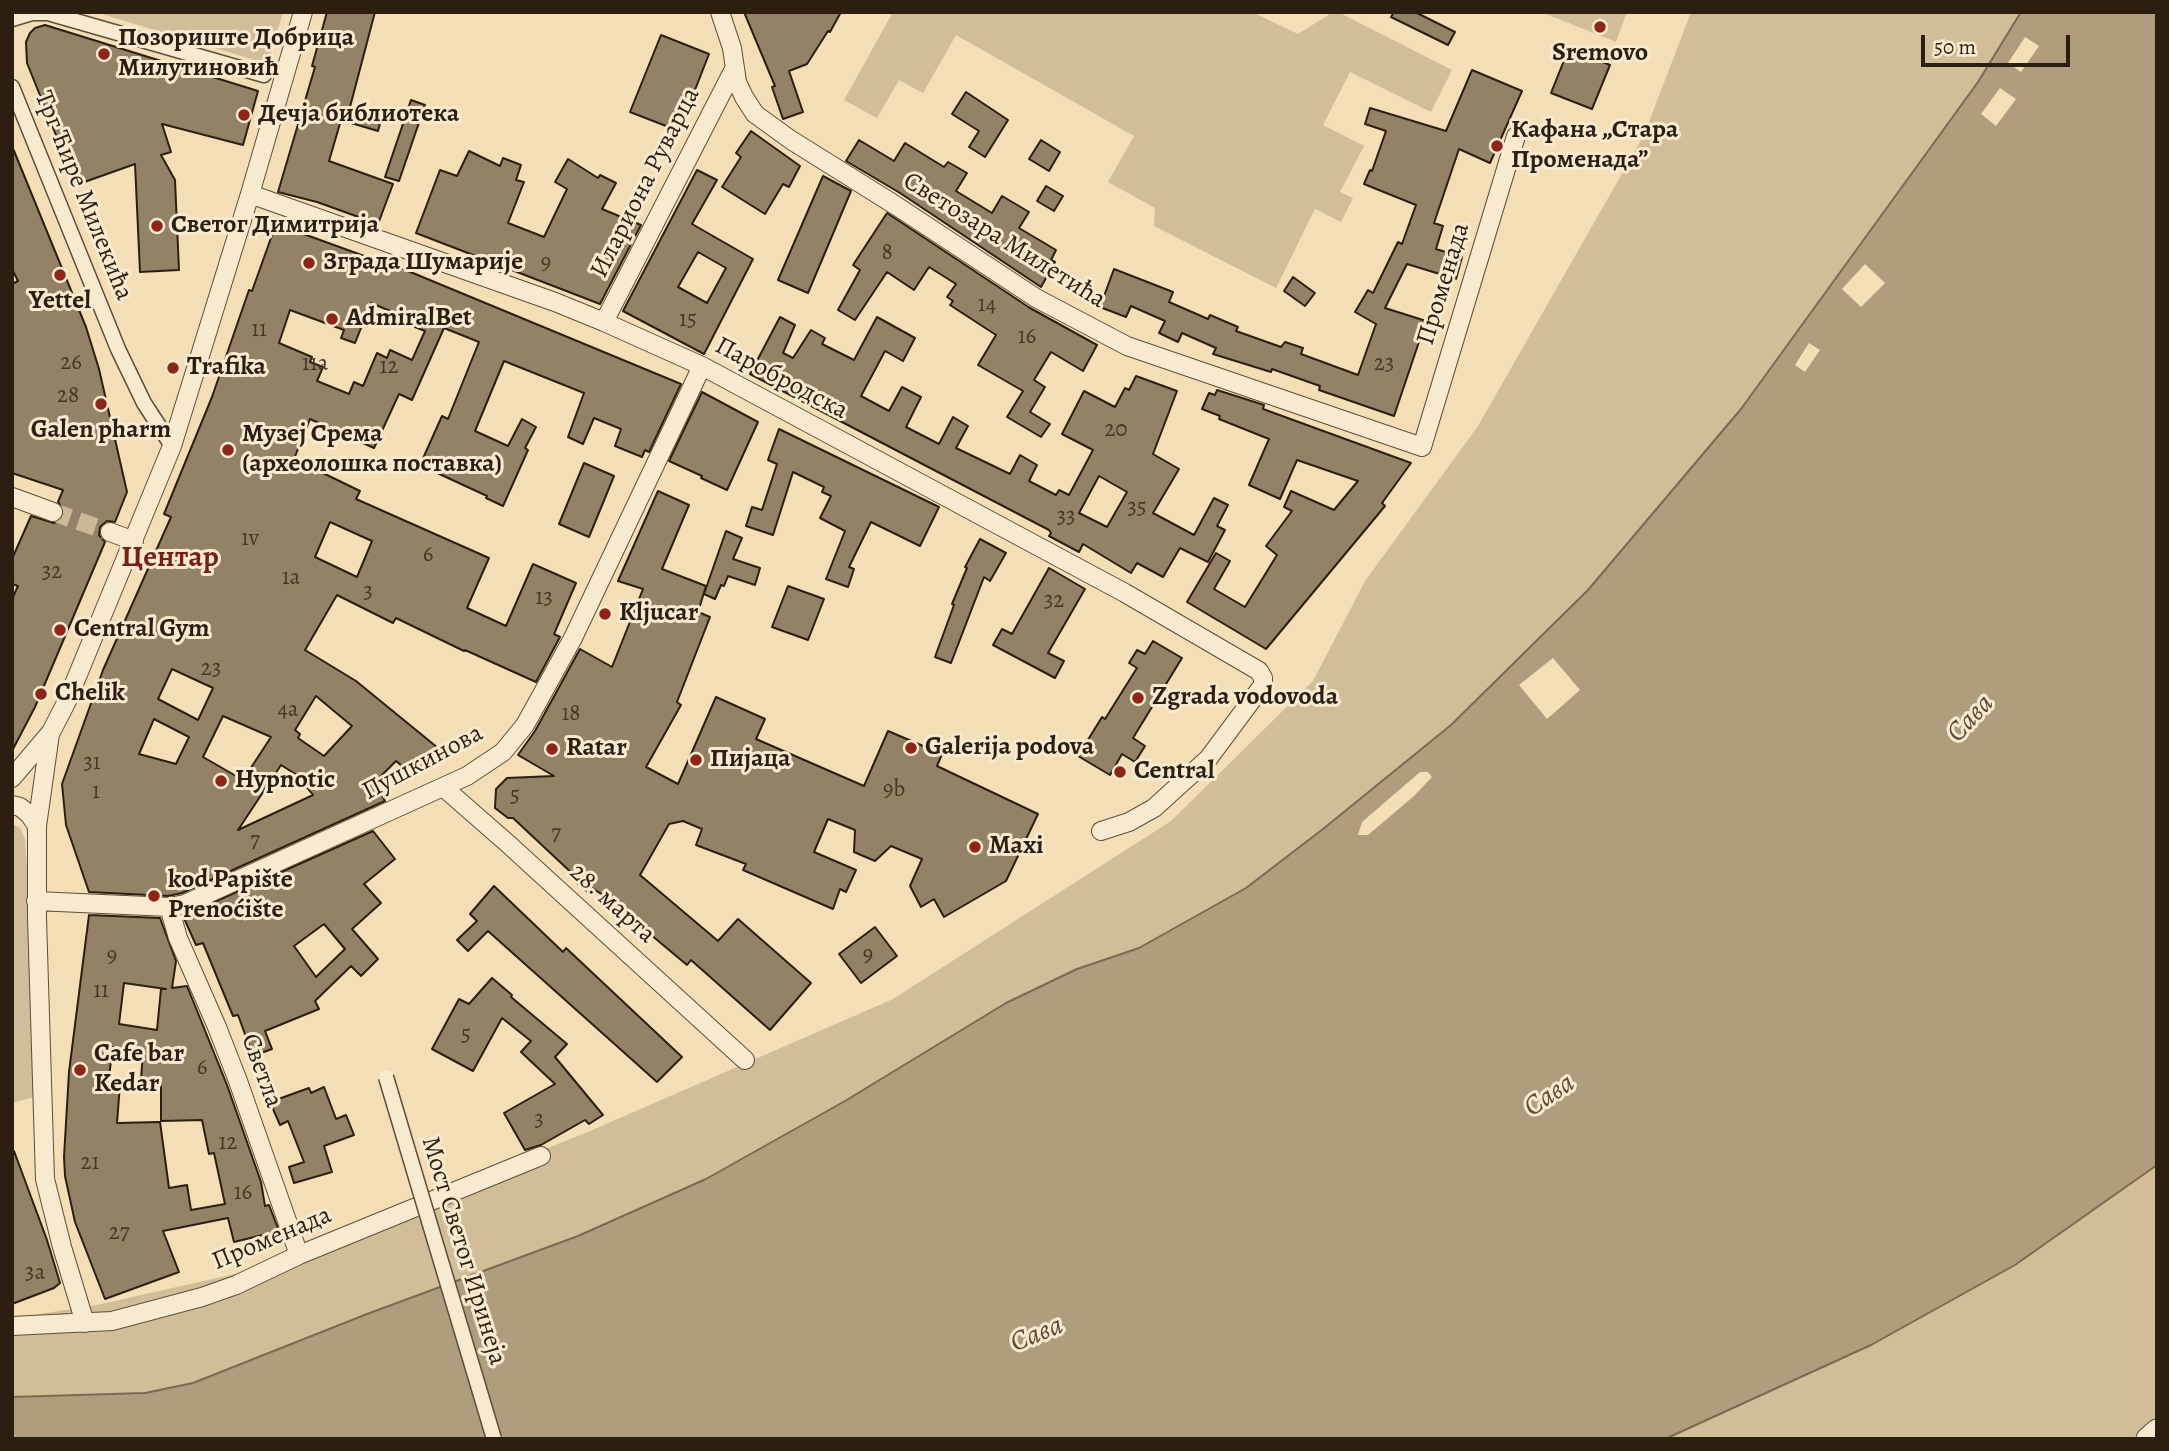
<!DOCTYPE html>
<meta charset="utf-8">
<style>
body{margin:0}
#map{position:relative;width:2169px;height:1451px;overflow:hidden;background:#f4deb5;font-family:Alegreya,serif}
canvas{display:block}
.frame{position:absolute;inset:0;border:14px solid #2c1e10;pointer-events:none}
.scale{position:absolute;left:1921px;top:35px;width:149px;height:32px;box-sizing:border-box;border:4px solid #2c1e10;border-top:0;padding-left:9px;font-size:21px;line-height:24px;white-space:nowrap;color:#2c1e10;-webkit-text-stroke:5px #f8eacf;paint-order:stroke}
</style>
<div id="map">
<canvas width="2169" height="1451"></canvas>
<div class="frame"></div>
<div class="scale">50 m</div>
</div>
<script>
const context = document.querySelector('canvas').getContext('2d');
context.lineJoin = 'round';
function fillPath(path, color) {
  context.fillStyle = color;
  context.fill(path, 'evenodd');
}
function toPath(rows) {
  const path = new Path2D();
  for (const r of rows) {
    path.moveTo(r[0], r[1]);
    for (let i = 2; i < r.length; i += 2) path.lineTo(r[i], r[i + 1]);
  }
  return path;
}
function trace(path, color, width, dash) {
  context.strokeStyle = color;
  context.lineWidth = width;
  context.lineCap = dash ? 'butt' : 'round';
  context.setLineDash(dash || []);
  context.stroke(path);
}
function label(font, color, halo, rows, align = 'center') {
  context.font = font + ' Alegreya,serif';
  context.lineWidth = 6;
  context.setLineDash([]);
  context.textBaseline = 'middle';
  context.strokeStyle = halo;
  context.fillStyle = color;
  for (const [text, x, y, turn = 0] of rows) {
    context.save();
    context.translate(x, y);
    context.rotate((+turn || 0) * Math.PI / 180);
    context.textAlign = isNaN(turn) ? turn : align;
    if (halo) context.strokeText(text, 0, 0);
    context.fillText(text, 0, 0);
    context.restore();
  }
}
const green = toPath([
 [95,12,283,12,268,64],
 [893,12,1252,12,1298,34,1333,12,1338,12,1452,70,1431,112,1350,72,1323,125,1364,146,1340,192,1353,198,1341,222,1315,209,1276,288,1154,226,1155,208,1108,182,1134,136,956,35,923,93,899,80,877,118,844,100],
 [1541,12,1627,12,1616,42],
 [1691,12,2021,12,1978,82,1741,409,1588,591,1451,725,1323,829,1246,888,1139,948,1077,969,1006,1003,845,1101,706,1179,578,1236,367,1314,193,1383,145,1393,12,1397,12,1316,33,1315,97,1305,239,1273,403,1204,449,1188,590,1131,893,999,1171,821,1313,681,1365,581,1478,426,1644,135],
 [12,824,20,828,25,839,27,866,34,1097,12,1103],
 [2157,1165,2157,1439,1665,1439,1871,1345,2015,1265]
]);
const water = toPath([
 [2021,12,2157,12,2157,1165,2015,1265,1871,1345,1665,1439,12,1439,12,1397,145,1393,193,1383,367,1314,578,1236,706,1179,845,1101,1006,1003,1077,969,1139,948,1246,888,1323,829,1451,725,1588,590,1741,409,1978,82,2021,12]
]);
const pier = toPath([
 [2025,37,2039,46,2021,72,2008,63],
 [2000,88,2016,99,1996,126,1981,114],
 [1865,264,1885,283,1861,307,1842,289],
 [1809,343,1820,350,1805,372,1795,365],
 [1553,658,1580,690,1547,719,1519,685],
 [1420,772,1428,772,1432,777,1414,796,1368,835,1358,835,1362,822]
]);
const building = toPath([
 [327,12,375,12,350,107,382,116,378,131,341,120,329,161,393,184,378,224,317,202,278,192,315,67,312,66,327,12],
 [744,12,841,12,830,32,828,31,807,64,789,71,803,112,783,119,772,87,775,86,744,12],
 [1394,12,1415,12,1455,32,1448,45,1391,17,1394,12],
 [45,25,258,91,243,145,162,124,171,152,161,155,175,180,179,270,140,272,135,164,76,185,27,63,26,42,30,33,35,28,45,25],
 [661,35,709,54,679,131,630,112,661,35],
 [1569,48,1610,65,1592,109,1551,93,1569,48],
 [1472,70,1522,91,1490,163,1459,149,1434,223,1443,226,1436,249,1462,257,1456,279,1407,264,1385,308,1426,321,1394,416,1319,390,1320,386,1272,369,1271,372,1213,354,1216,348,1182,333,1178,342,1159,333,1165,321,1131,306,1126,317,1100,307,1114,269,1173,292,1169,302,1208,319,1210,315,1238,327,1236,331,1281,347,1285,342,1303,348,1301,354,1358,375,1376,324,1355,312,1368,290,1373,293,1398,242,1402,244,1416,205,1364,184,1370,170,1372,171,1386,131,1365,124,1370,108,1446,131,1472,70],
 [966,92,1008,120,985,157,969,147,979,131,952,114,966,92],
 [411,100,425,105,399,181,385,177,411,100],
 [751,131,800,166,789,187,783,184,765,214,722,187,741,157,736,153,751,131],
 [859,140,894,161,905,143,944,167,948,162,967,173,956,191,992,213,1002,196,1029,212,1019,228,1056,250,1051,260,1055,262,1041,287,900,193,846,161,859,140],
 [1041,140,1060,152,1049,171,1029,159,1041,140],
 [12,146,86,327,99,369,127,492,115,522,107,521,100,527,99,535,105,542,35,707,12,751,12,599,18,586,12,584,12,559,31,516,54,523,61,520,64,511,58,502,63,490,12,473,12,284,18,281,12,269,12,146],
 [469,151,500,166,503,158,521,165,516,180,524,182,508,223,544,237,567,189,555,182,568,159,598,178,600,175,616,183,602,209,641,225,600,304,416,233,440,170,457,176,469,151],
 [697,170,717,180,692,224,753,259,704,354,623,311,697,170],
 [698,252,726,268,707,303,678,287,698,252],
 [823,176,851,191,808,293,778,280,823,176],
 [1046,186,1063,196,1054,211,1037,201,1046,186],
 [887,213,1030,308,1097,345,1083,371,1051,352,1034,380,1045,387,1030,412,1050,424,1041,437,1007,417,1023,391,978,365,996,335,950,305,953,301,947,297,956,284,929,267,914,290,887,272,855,320,838,310,860,270,853,265,887,213],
 [276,224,378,261,379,259,681,384,649,452,645,450,642,457,615,446,621,429,594,418,583,444,568,437,584,393,504,361,475,431,508,446,522,419,536,427,525,448,528,450,503,506,486,498,487,496,420,465,442,416,448,419,479,342,444,328,412,400,399,394,374,448,310,419,294,459,360,491,356,499,489,558,467,608,506,626,533,564,576,583,554,634,560,637,536,682,465,650,464,651,396,618,393,623,337,595,305,650,356,681,438,748,415,777,396,761,375,782,385,801,182,893,168,896,89,892,66,825,62,784,103,670,171,517,164,514,212,397,249,290,252,291,276,224],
 [371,303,407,318,405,323,425,331,412,360,390,350,387,358,377,353,363,386,354,382,349,394,317,381,323,367,310,362,312,357,279,343,290,310,344,330,341,338,355,343,371,303],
 [330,522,372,541,357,577,315,557,330,522],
 [172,669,213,688,198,720,158,699,172,669],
 [316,696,352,726,324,756,298,738,300,734,295,730,316,696],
 [223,716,271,737,243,780,203,757,223,716],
 [154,719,189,737,176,764,139,754,154,719],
 [281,765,297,775,313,795,238,830,281,765],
 [1293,277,1315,293,1305,306,1284,291,1293,277],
 [780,317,795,325,783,353,793,358,811,330,825,338,822,344,854,360,877,317,915,338,903,361,885,351,861,396,889,411,902,387,921,397,906,427,939,444,953,417,968,426,956,448,1010,474,1020,455,1037,465,1029,481,1056,495,1059,490,1069,495,1093,450,1062,434,1084,391,1115,407,1125,388,1129,390,1136,376,1177,391,1153,454,1179,469,1153,513,1194,535,1214,498,1228,505,1217,526,1225,530,1208,562,1180,548,1163,577,1137,563,1131,573,1083,544,1079,552,1049,536,1051,533,1049,530,750,374,780,317],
 [1099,476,1127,492,1107,527,1079,513,1099,476],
 [1217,390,1264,405,1263,409,1411,463,1382,503,1385,506,1266,649,1187,602,1216,553,1230,561,1214,589,1245,607,1277,555,1266,546,1292,511,1284,507,1291,491,1334,510,1358,481,1297,460,1280,499,1249,485,1269,439,1219,419,1220,416,1202,409,1209,393,1215,395,1217,390],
 [702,392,758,422,727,490,701,478,702,476,669,461,702,392],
 [779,429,939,507,920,546,871,522,849,567,854,569,848,587,826,579,845,531,820,518,831,496,822,492,824,487,793,472,773,535,746,526,752,507,762,510,777,464,768,460,779,429],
 [584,463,614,476,589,537,559,524,584,463],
 [658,491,689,505,662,569,706,586,698,612,710,617,677,702,681,705,646,767,678,784,716,697,765,719,756,739,864,786,888,731,942,754,937,766,1038,814,1006,881,944,917,934,899,921,907,910,886,922,859,891,846,875,861,854,852,855,830,828,819,814,852,856,870,846,892,840,889,833,909,743,870,746,864,696,845,702,829,683,821,669,824,640,875,718,941,738,919,811,983,770,1030,691,960,687,965,632,919,635,916,592,888,588,892,573,880,576,877,513,818,508,818,495,808,496,789,507,778,554,776,518,755,535,731,580,649,612,667,643,589,618,581,658,491],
 [726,531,742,538,733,559,760,568,755,585,728,576,724,586,721,585,715,599,704,594,726,531],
 [980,539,1006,553,990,581,984,577,951,663,935,657,954,605,952,604,967,568,965,567,980,539],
 [1049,568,1085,589,1048,653,1064,661,1055,678,993,645,1002,629,1012,634,1049,568],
 [788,586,824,599,808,640,772,627,788,586],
 [1153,641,1182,658,1133,738,1145,746,1135,762,1122,754,1110,775,1078,756,1102,717,1105,719,1137,668,1129,663,1137,650,1145,654,1153,641],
 [373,831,395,859,364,884,381,903,352,929,378,959,361,976,351,966,315,1001,319,1009,265,1031,272,1049,253,1056,238,1015,233,1016,203,943,196,945,183,916,373,831],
 [324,924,345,949,316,977,294,946,324,924],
 [494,886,563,952,566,948,682,1057,657,1082,488,931,468,951,457,940,477,921,470,914,494,886],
 [89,915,160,918,176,961,172,988,187,986,227,1085,261,1182,265,1206,269,1205,279,1231,234,1242,228,1218,163,1231,179,1272,105,1299,75,1222,65,1176,64,1157,69,1072,89,915],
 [124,983,166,989,161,989,157,1030,119,1024,124,983],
 [113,1047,143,1051,141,1080,161,1081,161,1121,202,1120,209,1154,214,1153,225,1204,191,1210,187,1185,169,1188,160,1122,117,1123,120,1084,108,1083,113,1047],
 [875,927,897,956,861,983,839,954,875,927],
 [492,978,512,995,511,997,567,1044,555,1057,603,1115,589,1124,585,1120,541,1145,525,1150,504,1113,555,1084,521,1052,531,1041,502,1018,473,1071,432,1049,459,999,469,1004,492,978],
 [324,1087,336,1119,346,1115,354,1135,324,1146,332,1172,294,1183,289,1167,304,1162,288,1121,280,1125,270,1102,309,1088,311,1093,324,1087],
 [12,1151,14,1151,47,1240,60,1283,54,1288,12,1304,12,1151]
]);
const minorTunnel = toPath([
 [53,512,110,532]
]);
const pedestrian = toPath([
 [12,19,32,13,48,13,264,75],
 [12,87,118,349,144,403,172,446]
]);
const minor = toPath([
 [720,12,732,48,737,82,744,97,755,114,791,140,895,205,1036,298,1127,346,1422,447,1516,136],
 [250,194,555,302,604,322,702,366,1125,593,1259,671,1263,678,1263,685,1208,759,1154,808,1129,822,1101,831],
 [604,322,734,69],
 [12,497,53,512],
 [110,532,134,541],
 [50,734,37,826,37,918,45,1179,62,1247,85,1323],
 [12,778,51,732,67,701,172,446,250,194,303,12],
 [443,787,506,842,745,1060],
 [12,805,20,807,29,814,37,826],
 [36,901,169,907,185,904,467,776,503,752,525,725,573,638,702,366],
 [169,907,178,938,217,1027,238,1081,299,1255],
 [12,1326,112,1321,202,1297,236,1285,299,1255,541,1156]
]);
const tertiary = toPath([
 [2148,1439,2157,1431]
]);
const pedestrianBridge = toPath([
 [386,1077,494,1439]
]);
const markers = [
 [1600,27,7,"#8f2418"],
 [104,54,7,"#8f2418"],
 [244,115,7,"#8f2418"],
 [1497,146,7,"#8f2418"],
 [157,226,7,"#8f2418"],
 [309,263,7,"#8f2418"],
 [60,275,7,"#8f2418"],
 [332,319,7,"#8f2418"],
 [173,368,7,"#8f2418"],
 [101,404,7,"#8f2418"],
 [228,450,7,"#8f2418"],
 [605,614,7,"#8f2418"],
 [60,630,7,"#8f2418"],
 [41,694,7,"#8f2418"],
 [1138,698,7,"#8f2418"],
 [911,748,7,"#8f2418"],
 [552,749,7,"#8f2418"],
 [696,760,7,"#8f2418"],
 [1120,772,7,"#8f2418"],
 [221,781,7,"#8f2418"],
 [975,847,7,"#8f2418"],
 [154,896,7,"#8f2418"],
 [80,1070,7,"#8f2418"]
];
const numberNames = [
 ["8",887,253],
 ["9",546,263],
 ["14",987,305],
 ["15",688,320],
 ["11",259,330],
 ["16",1027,337],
 ["26",71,363],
 ["11a",315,364],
 ["23",1384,364],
 ["12",389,367],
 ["28",68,396],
 ["20",1116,430],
 ["35",1137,508],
 ["33",1066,517],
 ["1v",250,539],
 ["6",428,555],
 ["32",52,572],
 ["1a",291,578],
 ["3",368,592],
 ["13",544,598],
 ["32",1054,601],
 ["23",211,669],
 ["4a",288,710],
 ["18",571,714],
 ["31",92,763],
 ["9b",894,790],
 ["1",96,792],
 ["5",515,796],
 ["7",556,834],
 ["7",255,841],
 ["9",868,955],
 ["9",112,956],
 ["11",101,991],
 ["5",466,1035],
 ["6",202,1068],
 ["3",539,1120],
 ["12",228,1143],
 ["21",90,1163],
 ["16",243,1193],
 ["27",119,1233],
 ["3a",35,1273]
];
const poiNames = [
 ["Позориште Добрица",118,39],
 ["Милутиновић",118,69],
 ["Sremovo",1600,54,"center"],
 ["Дечја библиотека",258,115],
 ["Кафана „Стара",1511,131],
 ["Променада”",1511,161],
 ["Светог Димитрија",171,226],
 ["Зграда Шумарије",323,263],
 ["Yettel",60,302,"center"],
 ["AdmiralBet",346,319],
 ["Trafika",187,368],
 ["Galen pharm",101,431,"center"],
 ["Музеј Срема",242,435],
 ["(археолошка поставка)",242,465],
 ["Kljucar",619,614],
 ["Central Gym",74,630],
 ["Chelik",55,694],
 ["Zgrada vodovoda",1152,698],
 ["Galerija podova",925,748],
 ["Ratar",566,749],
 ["Пијаца",710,760],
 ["Central",1134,772],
 ["Hypnotic",235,781],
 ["Maxi",989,847],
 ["kod Papište",168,881],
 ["Prenoćište",168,911],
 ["Cafe bar",94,1055],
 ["Kedar",94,1085]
];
const streetNames = [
 ["Илариона Руварца",646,183,-63],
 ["Трг Ћире Милекића",83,196,68],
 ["Светозара Милетића",1004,241,32],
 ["Променада",1444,284,-73],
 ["Паробродска",781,379,28],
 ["Пушкинова",423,763,-28],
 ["28. марта",612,904,42],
 ["Светла",261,1071,70],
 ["Променада",272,1239,-23],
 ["Мост Светог Иринеја",463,1251,73]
];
const waterNames = [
 ["Сава",1971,719,-47],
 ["Сава",1550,1096,-34],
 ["Сава",1037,1335,-22]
];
const quarterNames = [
 ["Центар",170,559]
];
fillPath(green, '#d2bd99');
fillPath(water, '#b09d7d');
trace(water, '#7b6a51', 2);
fillPath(pier, '#f4deb5');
fillPath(building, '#948266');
trace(building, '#2c1e10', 2);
trace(minorTunnel, '#ccb894', 18, [18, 9]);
trace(pedestrian, '#5e4e39', 17);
trace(minor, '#5e4e39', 20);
trace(tertiary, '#5e4e39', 25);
trace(pedestrian, '#f8eacf', 14);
trace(minor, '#f8eacf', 18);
trace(tertiary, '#f8eacf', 23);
trace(pedestrianBridge, '#5e4e39', 17, []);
trace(pedestrianBridge, '#f8eacf', 14);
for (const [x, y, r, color] of markers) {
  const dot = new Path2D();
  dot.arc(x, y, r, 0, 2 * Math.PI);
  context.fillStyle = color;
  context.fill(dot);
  trace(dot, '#f8eacf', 2.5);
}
label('23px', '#463726', null, numberNames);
label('bold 26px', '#2c1e10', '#f8eacf', poiNames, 'left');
label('26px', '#2c1e10', '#f8eacf', streetNames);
label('italic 28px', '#5a4a36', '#f8eacf', waterNames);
label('bold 30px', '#7a1f14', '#f8eacf', quarterNames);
</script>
